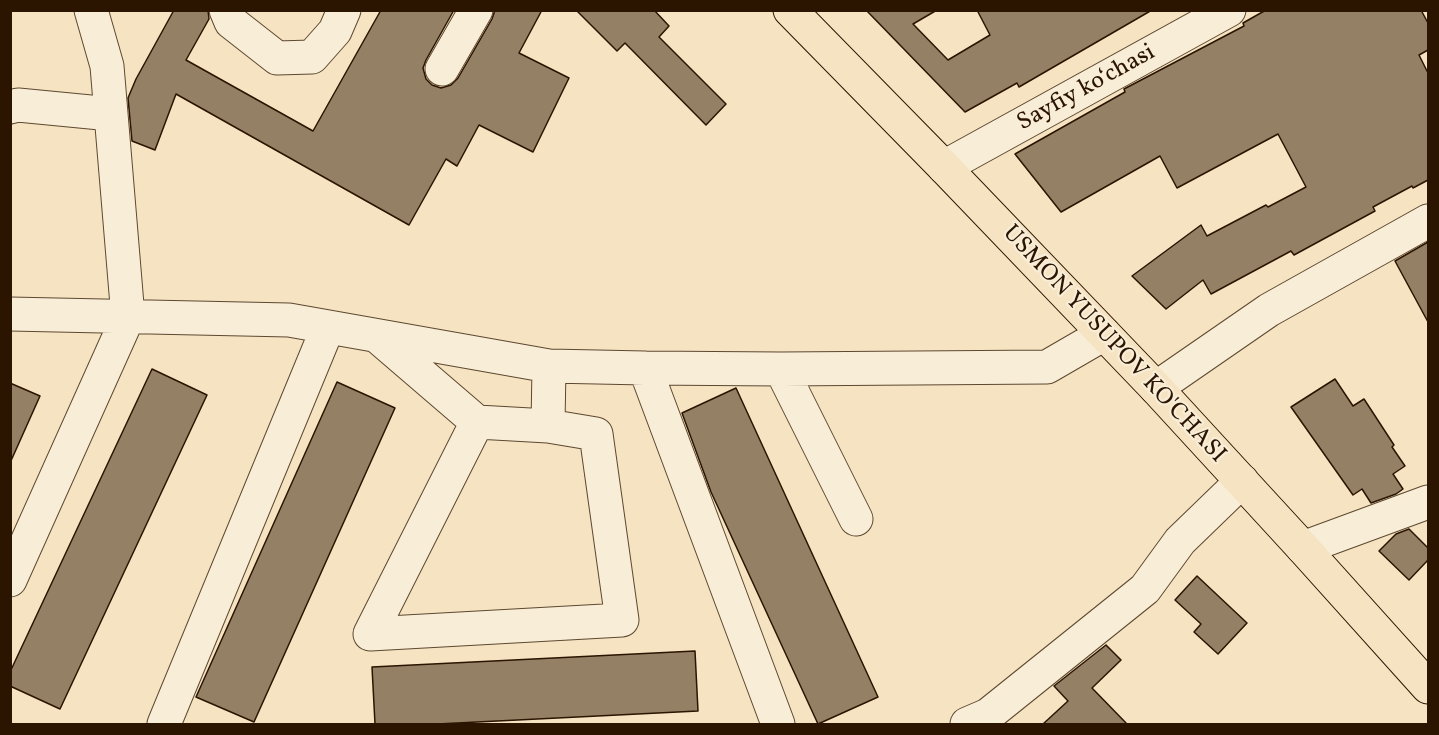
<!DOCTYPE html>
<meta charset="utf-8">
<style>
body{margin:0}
#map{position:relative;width:1439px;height:735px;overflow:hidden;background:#f5e3c2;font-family:Vollkorn,serif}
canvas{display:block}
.frame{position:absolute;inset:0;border:12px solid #2b1400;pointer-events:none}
</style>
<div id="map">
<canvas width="1439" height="735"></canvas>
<div class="frame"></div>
</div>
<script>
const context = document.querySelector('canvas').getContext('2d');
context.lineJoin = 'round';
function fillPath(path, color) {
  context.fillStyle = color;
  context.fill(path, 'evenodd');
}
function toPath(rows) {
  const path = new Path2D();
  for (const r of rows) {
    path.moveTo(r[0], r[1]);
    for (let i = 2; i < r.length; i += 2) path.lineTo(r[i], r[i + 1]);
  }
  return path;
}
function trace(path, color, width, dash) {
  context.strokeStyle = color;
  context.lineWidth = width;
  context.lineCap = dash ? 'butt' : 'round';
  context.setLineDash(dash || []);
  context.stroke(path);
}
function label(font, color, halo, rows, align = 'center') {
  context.font = font + ' Vollkorn,serif';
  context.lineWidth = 4.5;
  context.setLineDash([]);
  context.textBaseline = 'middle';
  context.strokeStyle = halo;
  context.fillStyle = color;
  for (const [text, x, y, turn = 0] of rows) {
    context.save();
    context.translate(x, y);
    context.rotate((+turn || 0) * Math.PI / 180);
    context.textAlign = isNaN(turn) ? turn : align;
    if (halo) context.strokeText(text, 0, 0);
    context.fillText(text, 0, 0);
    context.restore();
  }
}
const building = toPath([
 [174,10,208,10,209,19,186,60,313,131,381,10,454,10,426,60,423,68,426,79,432,85,441,88,451,85,458,78,492,19,495,10,542,10,519,53,569,78,533,152,479,125,457,166,446,159,409,225,176,94,155,150,132,141,128,98,136,79,174,10],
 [576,10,654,10,669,26,659,37,726,104,706,125,625,43,617,51,576,10],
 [866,10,937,10,913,24,948,60,990,35,977,10,1152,10,1019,87,1017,83,965,112,866,10],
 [1266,10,1421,10,1428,23,1428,50,1419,55,1428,73,1428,180,1413,188,1412,186,1373,207,1375,211,1294,255,1291,251,1211,294,1203,280,1166,309,1132,276,1201,225,1207,236,1266,205,1268,207,1306,187,1278,134,1177,188,1160,156,1061,212,1015,154,1125,92,1124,89,1244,26,1243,23,1266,10],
 [1428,242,1428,322,1395,261,1428,242],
 [152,369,207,395,60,709,10,686,10,672,152,369],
 [1335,379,1353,406,1364,399,1394,445,1392,447,1405,466,1393,474,1403,489,1396,494,1371,503,1362,489,1353,495,1291,407,1335,379],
 [337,382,395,408,254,722,196,697,337,382],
 [10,383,40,396,10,463,10,383],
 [736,388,878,697,818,724,711,492,682,413,736,388],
 [1409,529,1428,548,1428,560,1409,580,1379,551,1396,534,1409,529],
 [1197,576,1247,623,1218,654,1194,632,1201,624,1175,600,1197,576],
 [1106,645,1121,660,1092,688,1127,724,1043,724,1068,701,1054,686,1106,645],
 [695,651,698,711,437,724,375,724,372,667,695,651]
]);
const minor = toPath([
 [226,10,231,22,277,58,312,57,335,31,344,10],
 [442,69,476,10],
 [10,107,18,105,111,114],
 [944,167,1229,10],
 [10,314,289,320,549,366,645,368,781,369,1047,367,1104,334],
 [378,337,477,422],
 [645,368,778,724],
 [781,369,856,519],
 [1156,388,1269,310,1428,221],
 [548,426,477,422,370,634,622,620,596,434,548,426,549,366],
 [1303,548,1428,502],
 [10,580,128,317,107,66,91,10],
 [164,724,328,327],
 [967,724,988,715,1145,589,1180,541,1242,481]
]);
const major = toPath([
 [790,10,944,167,1156,388,1303,548,1428,687]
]);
const streetNames = [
 ["Sayfiy koʻchasi",1087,89,-29],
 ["USMON YUSUPOV KO'CHASI",1113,345,47]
];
fillPath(building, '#948065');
trace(building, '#2b1400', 1.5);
trace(minor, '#5e4830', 35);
trace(major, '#2b1400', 35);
trace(minor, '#f8edd7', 33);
trace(major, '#f5e3c2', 33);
label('24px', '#2b1400', '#f8edd7', streetNames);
</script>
